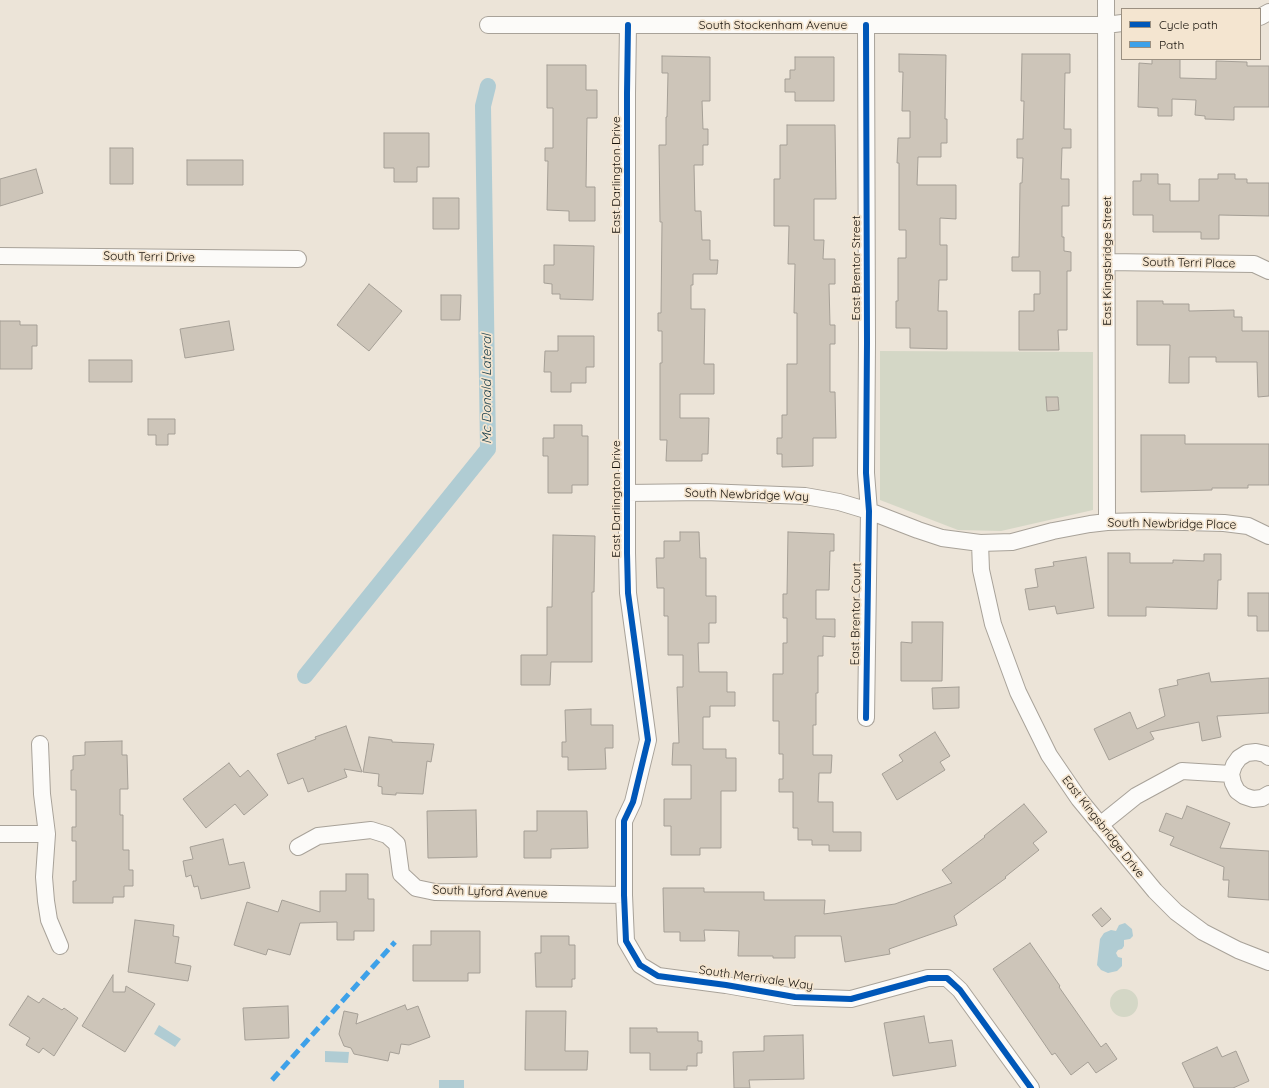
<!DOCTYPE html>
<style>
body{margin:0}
#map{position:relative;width:1269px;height:1088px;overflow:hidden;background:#ece4d8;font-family:Quicksand,sans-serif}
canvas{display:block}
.legend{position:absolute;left:1121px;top:8px;width:140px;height:52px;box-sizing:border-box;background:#f4e5d0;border:1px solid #9b9081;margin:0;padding:5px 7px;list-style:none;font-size:12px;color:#16110a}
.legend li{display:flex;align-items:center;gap:8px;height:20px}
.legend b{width:20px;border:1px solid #9b9081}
</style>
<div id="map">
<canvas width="1269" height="1088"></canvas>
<ul class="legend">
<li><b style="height:5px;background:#0057b8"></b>Cycle path</li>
<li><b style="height:5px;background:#3da1e9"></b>Path</li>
</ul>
</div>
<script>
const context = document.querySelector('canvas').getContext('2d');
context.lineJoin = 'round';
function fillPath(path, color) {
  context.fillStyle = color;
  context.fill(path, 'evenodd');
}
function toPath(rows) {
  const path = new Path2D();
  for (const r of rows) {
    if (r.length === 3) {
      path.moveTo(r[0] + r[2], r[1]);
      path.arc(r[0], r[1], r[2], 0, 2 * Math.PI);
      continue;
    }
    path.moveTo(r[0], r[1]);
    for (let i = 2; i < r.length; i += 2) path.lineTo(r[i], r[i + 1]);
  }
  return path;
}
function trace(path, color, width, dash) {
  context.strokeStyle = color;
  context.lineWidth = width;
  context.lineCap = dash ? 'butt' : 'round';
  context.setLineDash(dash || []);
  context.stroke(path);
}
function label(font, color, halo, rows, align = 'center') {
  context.font = font + ' Quicksand,sans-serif';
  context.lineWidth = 3.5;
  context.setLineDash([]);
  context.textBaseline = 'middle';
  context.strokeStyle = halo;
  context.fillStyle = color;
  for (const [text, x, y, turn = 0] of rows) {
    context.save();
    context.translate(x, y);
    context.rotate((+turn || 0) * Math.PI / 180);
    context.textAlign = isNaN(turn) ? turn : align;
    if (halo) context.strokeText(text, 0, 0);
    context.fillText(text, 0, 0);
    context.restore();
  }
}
const green = toPath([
 [880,351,1093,352,1093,510,1001,531,958,530,880,500],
 [1124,1003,14]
]);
const water = toPath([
 [1125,923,1132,929,1133,936,1130,939,1124,940,1124,946,1122,949,1118,950,1116,953,1118,957,1122,958,1122,966,1117,971,1108,973,1101,970,1097,965,1100,939,1104,933,1111,930,1116,931,1119,925],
 [159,1025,181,1039,175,1047,154,1034],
 [325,1051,349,1052,348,1063,325,1062],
 [439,1080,464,1080,464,1088,439,1088]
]);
const canal = toPath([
 [305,676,488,449,483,106,488,86]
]);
const building = toPath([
 [899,54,946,55,945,119,947,119,947,143,941,143,941,157,918,157,917,185,956,185,956,219,940,218,940,245,947,245,947,280,939,280,938,311,947,311,947,349,910,348,910,328,896,328,896,301,898,301,898,258,906,258,906,230,899,230,899,163,897,163,898,138,910,138,910,111,902,111,903,72,899,72,899,54],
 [1022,54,1070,54,1070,73,1065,73,1064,129,1071,129,1071,148,1062,148,1061,179,1069,179,1069,206,1062,206,1062,237,1064,237,1064,251,1071,252,1071,271,1067,271,1067,330,1058,330,1059,350,1019,350,1019,311,1034,311,1034,294,1040,294,1040,271,1012,271,1012,257,1019,257,1020,183,1022,183,1023,158,1017,158,1017,139,1023,139,1024,101,1021,101,1022,54],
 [662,56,710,57,710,101,702,101,703,129,708,129,708,145,703,145,703,165,694,165,695,211,701,211,702,240,710,240,710,260,718,260,717,274,693,274,693,285,691,285,691,309,705,309,704,364,714,364,714,394,680,394,680,418,709,418,708,454,702,454,702,461,666,461,667,440,660,440,660,363,662,363,662,331,658,331,658,313,661,313,662,222,660,222,659,145,666,145,666,117,667,117,668,73,662,73,662,56],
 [795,57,834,57,834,101,795,101,795,92,785,92,785,79,790,79,790,70,795,70,795,57],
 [1152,59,1180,59,1180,78,1216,79,1216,61,1247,62,1247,66,1269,66,1269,107,1234,107,1234,120,1205,119,1205,116,1195,115,1196,100,1172,99,1172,116,1158,116,1158,108,1138,107,1139,63,1152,64,1152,59],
 [547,65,586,65,586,90,597,90,597,118,587,118,586,187,595,187,595,221,569,221,569,211,547,210,548,161,545,161,545,148,553,148,553,108,547,108,547,65],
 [787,125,835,125,836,199,814,199,814,240,824,240,823,259,835,259,835,284,829,284,830,325,835,325,835,344,830,344,830,392,835,392,836,438,813,438,813,466,782,467,782,454,777,454,777,438,782,438,782,415,787,415,787,364,797,364,797,313,794,313,795,264,788,264,789,226,774,226,774,179,780,179,780,145,787,145,787,125],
 [384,133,429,133,429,167,417,167,417,182,394,182,394,168,384,168,384,133],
 [110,148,133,148,133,184,110,184,110,148],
 [187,160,243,160,243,185,187,185,187,160],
 [36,169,43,193,0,206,0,179,36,169],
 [1141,174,1158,174,1158,184,1170,184,1170,201,1199,201,1199,179,1218,179,1218,174,1235,174,1235,179,1247,179,1247,183,1269,183,1269,216,1219,215,1219,239,1201,239,1201,232,1153,232,1153,215,1133,215,1133,181,1141,181,1141,174],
 [433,198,459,198,459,229,433,229,433,198],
 [554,245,594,246,593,300,560,299,560,294,552,294,552,284,544,283,544,265,554,265,554,245],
 [369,284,402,311,369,351,337,325,369,284],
 [441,295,461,295,460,320,441,320,441,295],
 [1137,301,1163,301,1163,304,1189,304,1189,311,1234,310,1234,317,1242,317,1242,331,1269,331,1269,396,1258,397,1257,362,1216,362,1216,357,1189,357,1189,383,1169,383,1170,345,1137,345,1137,301],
 [0,321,20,321,20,325,37,325,37,346,32,346,32,369,0,369,0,321],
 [229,321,234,350,185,358,180,329,229,321],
 [558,336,594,336,594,367,586,367,586,383,571,383,571,392,551,392,551,372,544,372,545,351,558,351,558,336],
 [89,360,132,360,132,382,89,382,89,360],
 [1046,397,1058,397,1059,410,1047,411,1046,397],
 [148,419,175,419,175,434,168,434,168,445,156,445,156,435,148,435,148,419],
 [554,425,582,425,582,436,588,436,588,485,572,485,572,493,548,493,548,456,543,456,543,438,554,438,554,425],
 [1141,435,1185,435,1185,444,1269,444,1269,485,1248,485,1248,488,1212,488,1212,490,1141,492,1141,435],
 [680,532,699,532,700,558,706,558,706,596,716,596,716,623,709,623,709,643,698,643,699,672,727,672,727,692,735,692,735,706,710,706,710,717,703,717,703,749,726,749,726,758,736,758,736,791,721,791,721,848,700,848,700,855,671,855,671,826,664,826,664,799,691,799,691,765,672,765,673,743,679,743,677,687,683,687,683,655,668,655,668,616,664,616,664,588,657,588,656,558,664,558,664,541,680,541,680,532],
 [788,532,834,534,834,551,830,551,829,590,816,590,816,619,835,619,835,637,823,636,823,656,818,656,818,693,816,693,816,725,813,725,813,755,832,755,831,773,819,773,818,802,833,802,833,832,861,832,861,851,829,851,829,845,812,845,812,840,798,840,798,828,793,828,793,792,779,792,779,779,783,779,783,754,779,754,779,721,773,721,773,674,783,674,783,643,787,643,787,618,783,618,783,594,787,594,788,532],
 [553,535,595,536,594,592,592,592,592,662,551,662,550,685,521,685,521,655,547,655,547,607,552,607,553,535],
 [1108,553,1130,553,1130,563,1173,563,1173,560,1204,561,1204,554,1221,554,1221,580,1218,580,1217,609,1146,607,1146,616,1108,616,1108,553],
 [1086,557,1094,608,1057,614,1055,606,1029,610,1025,589,1038,587,1035,569,1054,566,1053,562,1086,557],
 [1248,593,1269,593,1269,631,1257,631,1257,616,1248,616,1248,593],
 [912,622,943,622,942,681,901,681,901,642,912,643,912,622],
 [1209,673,1211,682,1269,678,1269,713,1217,716,1221,737,1202,741,1199,722,1150,732,1154,739,1109,760,1094,729,1130,712,1137,729,1165,716,1159,689,1178,685,1177,680,1209,673],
 [959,687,959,708,933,709,932,688,959,687],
 [591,709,591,725,613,725,613,748,605,748,606,769,568,770,568,757,562,757,562,742,566,742,565,710,591,709],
 [346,726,362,772,344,769,347,777,308,792,303,778,288,784,277,754,316,739,315,737,346,726],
 [935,732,950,756,940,762,945,770,897,800,882,774,903,761,899,755,935,732],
 [369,737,392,740,392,742,434,744,431,762,427,761,423,794,396,793,396,795,382,794,382,787,378,786,379,774,363,772,369,737],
 [122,741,122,755,127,755,128,789,120,789,120,815,123,815,123,850,129,850,129,870,133,870,133,886,124,886,124,897,113,897,113,903,73,903,73,881,76,881,76,841,72,841,72,827,76,827,76,790,71,790,71,770,73,770,73,756,85,755,85,742,122,741],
 [229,763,240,777,248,770,268,795,244,815,235,804,206,828,183,799,229,763],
 [1024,804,1047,832,1033,843,1039,850,1005,877,1006,878,954,916,957,925,889,949,890,954,845,962,841,936,795,936,795,958,773,958,773,956,738,956,739,931,704,930,705,941,680,941,680,932,664,932,663,888,704,888,704,892,764,892,764,900,825,900,824,914,895,904,952,883,942,870,985,837,984,836,1024,804],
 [1187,806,1230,823,1220,848,1269,851,1269,900,1228,897,1229,880,1223,880,1224,867,1170,845,1174,837,1159,831,1166,813,1182,819,1187,806],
 [476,810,477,857,428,858,427,811,476,810],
 [537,811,587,811,588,848,551,849,551,858,524,858,524,831,537,831,537,811],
 [223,839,229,865,244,862,250,888,201,899,198,886,194,887,191,875,186,877,183,861,193,859,190,847,223,839],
 [346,874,368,874,368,899,374,899,374,931,354,931,354,940,337,940,337,922,300,923,290,955,268,949,266,955,234,945,247,902,278,912,282,900,320,912,320,891,346,891,346,874],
 [1101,908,1111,919,1102,927,1092,915,1101,908],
 [135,920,174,925,173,936,179,937,175,963,191,966,188,981,128,972,135,920],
 [431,931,480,931,480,973,468,973,468,981,413,981,413,945,431,945,431,931],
 [541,936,569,936,569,945,575,945,575,979,572,979,572,987,536,987,535,953,541,953,541,936],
 [1030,943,1060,986,1059,987,1101,1047,1106,1043,1117,1059,1096,1073,1088,1062,1071,1075,1055,1053,1052,1055,993,969,1030,943],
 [113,975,113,992,125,992,126,986,155,1004,125,1052,82,1026,113,975],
 [28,996,39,1003,43,998,62,1010,64,1008,78,1018,54,1056,43,1048,39,1053,26,1045,30,1038,9,1025,28,996],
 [405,1005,407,1010,418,1006,430,1037,409,1045,401,1044,399,1054,390,1052,388,1061,354,1054,351,1048,344,1046,339,1034,344,1011,358,1014,356,1024,405,1005],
 [288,1006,289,1038,245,1040,243,1008,288,1006],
 [526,1011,566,1011,565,1051,588,1051,587,1070,525,1070,526,1011],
 [924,1016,929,1043,952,1040,956,1066,893,1076,884,1023,924,1016],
 [630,1028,657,1028,657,1032,698,1032,698,1041,702,1041,702,1053,697,1053,697,1066,687,1066,687,1070,650,1070,650,1053,630,1053,630,1028],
 [803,1035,804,1079,749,1080,750,1088,734,1088,733,1052,764,1051,764,1036,803,1035],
 [1217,1047,1222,1057,1236,1051,1249,1081,1233,1088,1194,1088,1182,1063,1217,1047]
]);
const minor = toPath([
 [1106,0,1107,522],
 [1260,17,1269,12],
 [488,25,1106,25,1122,23],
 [628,25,627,93,627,553,628,593,648,740,633,802,624,821,624,895,626,941,640,965,658,976,726,985,795,997,851,999,928,978,947,978,960,990,1031,1088],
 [866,25,867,343,866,473,869,511,866,718],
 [0,256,298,259],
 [1107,262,1254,264,1269,271],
 [627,493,706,492,805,496,839,502,869,511,918,530,942,538,980,543,1012,542,1053,531,1090,524,1107,522,1144,521,1224,523,1248,526,1269,536],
 [980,543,981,570,993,624,1018,692,1049,755,1079,799,1155,891,1176,912,1203,932,1238,950,1269,962],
 [40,744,42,794,47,834,44,877,46,901,49,920,60,946],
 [1269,757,1265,754,1256,752,1247,753,1239,758,1234,765,1231,774,1233,783,1237,791,1244,796,1253,799,1262,798,1269,794],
 [1100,825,1136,796,1182,771,1231,774],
 [0,834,47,834],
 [298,847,318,836,371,830,387,835,397,844,401,874,416,888,435,892,624,895]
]);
const quiet = toPath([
 [272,1080,395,942]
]);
const cycleway = toPath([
 [628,25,627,93,627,553,628,593,648,740,633,802,624,821,624,895,626,941,640,965,658,976,726,985,795,997,851,999,928,978,947,978,960,990,1031,1088],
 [866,25,867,343,866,473,869,511,866,718]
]);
const streetNames = [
 ["South Stockenham Avenue",773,25],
 ["East Darlington Drive",616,175,-90],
 ["South Terri Drive",149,257,1],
 ["East Kingsbridge Street",1107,261,-90],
 ["South Terri Place",1189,263,1],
 ["East Brentor Street",856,268,-90],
 ["South Newbridge Way",747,495,2],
 ["East Darlington Drive",616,499,-90],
 ["South Newbridge Place",1172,524,1],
 ["East Brentor Court",856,614,-89],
 ["East Kingsbridge Drive",1103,827,52],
 ["South Lyford Avenue",490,892,2],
 ["South Merrivale Way",756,978,8]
];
const waterNames = [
 ["Mc Donald Lateral",487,389,-90]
];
fillPath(green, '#d4d7c6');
fillPath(water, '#b0ccd3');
trace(canal, '#b0ccd3', 16);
fillPath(building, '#cdc5b9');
trace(building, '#a59f96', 1);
trace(minor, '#a8a299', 18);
trace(minor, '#fcfbf9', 16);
trace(quiet, '#3da1e9', 5, [10, 5]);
trace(cycleway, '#0057b8', 6);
label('12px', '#16110a', '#f4e5d0', streetNames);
label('italic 13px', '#163d4a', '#f4e5d0', waterNames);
</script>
